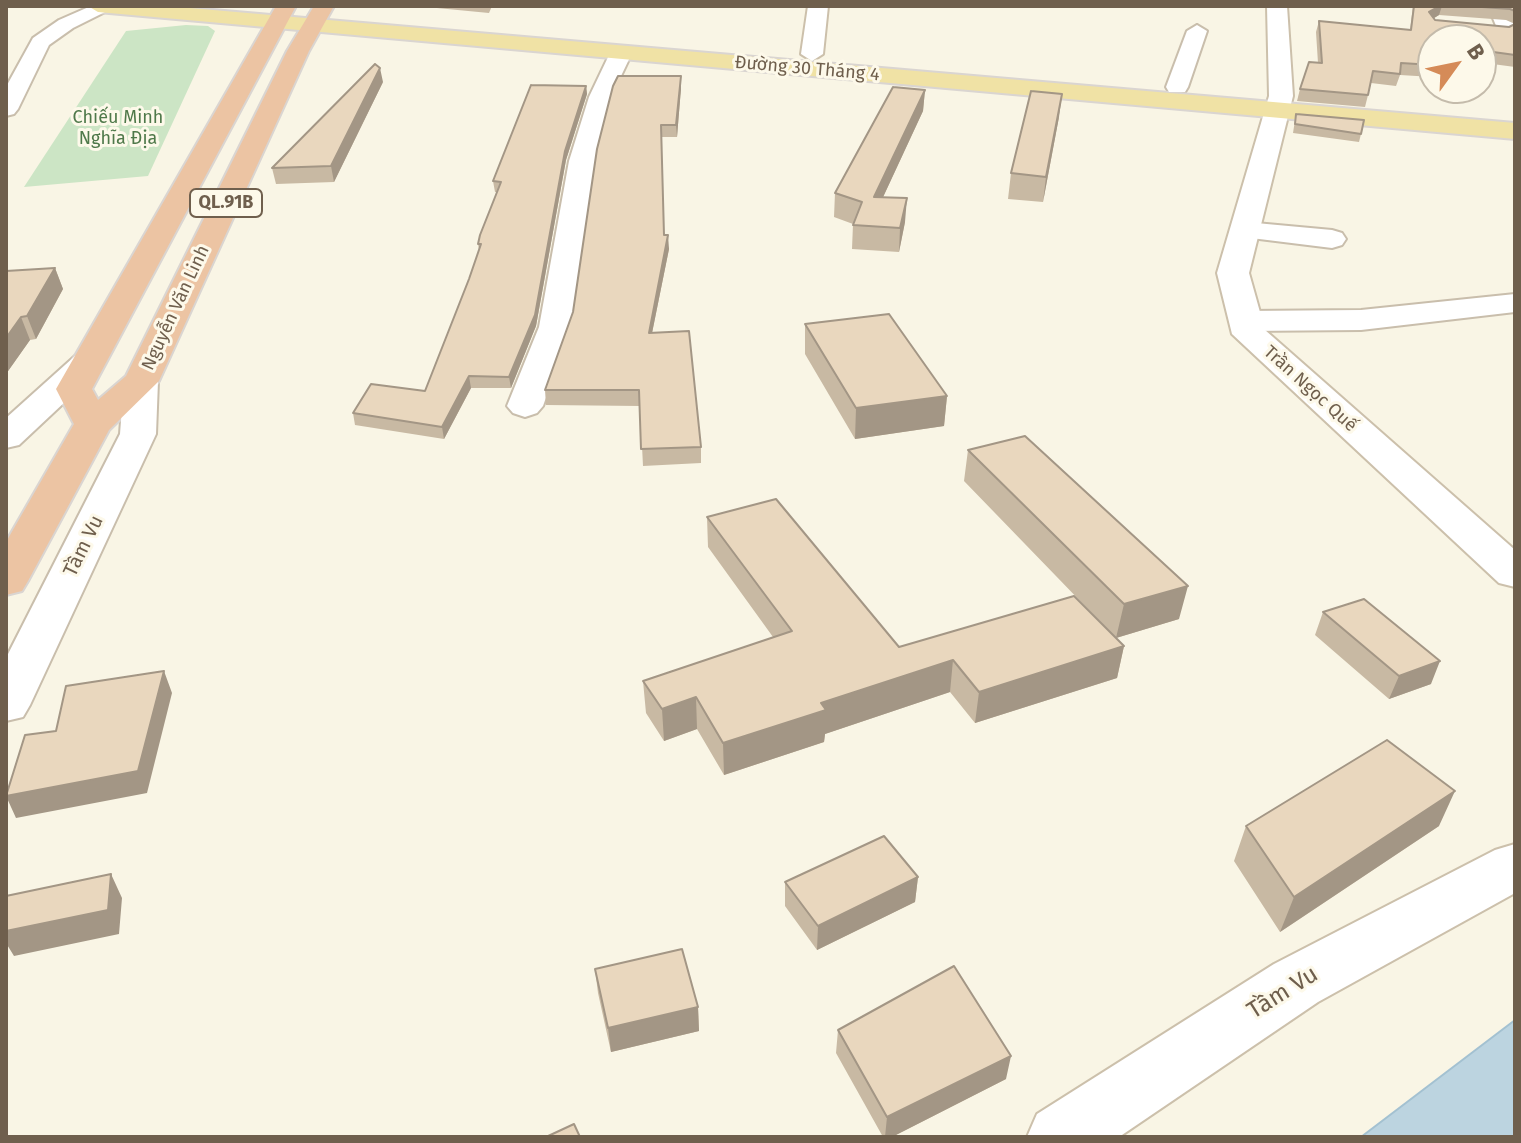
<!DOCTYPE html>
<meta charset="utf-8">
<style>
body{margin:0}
#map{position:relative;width:1521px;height:1143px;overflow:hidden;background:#f9f5e5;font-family:"Fira Sans",sans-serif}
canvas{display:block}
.frame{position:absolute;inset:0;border:8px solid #6f5f4d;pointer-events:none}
.north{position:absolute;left:1417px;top:24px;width:80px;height:80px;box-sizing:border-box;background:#fdf9ea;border:2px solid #c4bbab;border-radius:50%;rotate:57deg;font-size:22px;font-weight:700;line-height:32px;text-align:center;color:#6f5f4d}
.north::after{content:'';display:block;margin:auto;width:28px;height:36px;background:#d58b58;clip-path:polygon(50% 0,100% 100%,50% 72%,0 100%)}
</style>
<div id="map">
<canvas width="1521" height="1143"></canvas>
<div class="frame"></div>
<div class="north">B</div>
</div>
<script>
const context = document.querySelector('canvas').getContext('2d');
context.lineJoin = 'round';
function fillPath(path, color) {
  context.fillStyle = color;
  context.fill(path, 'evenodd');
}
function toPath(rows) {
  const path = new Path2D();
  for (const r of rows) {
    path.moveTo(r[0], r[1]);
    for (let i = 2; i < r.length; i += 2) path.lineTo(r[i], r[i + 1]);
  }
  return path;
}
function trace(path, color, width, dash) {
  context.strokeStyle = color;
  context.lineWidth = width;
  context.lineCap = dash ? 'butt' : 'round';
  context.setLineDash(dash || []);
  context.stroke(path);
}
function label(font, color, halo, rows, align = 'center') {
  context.font = font + ' "Fira Sans",sans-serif';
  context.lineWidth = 6;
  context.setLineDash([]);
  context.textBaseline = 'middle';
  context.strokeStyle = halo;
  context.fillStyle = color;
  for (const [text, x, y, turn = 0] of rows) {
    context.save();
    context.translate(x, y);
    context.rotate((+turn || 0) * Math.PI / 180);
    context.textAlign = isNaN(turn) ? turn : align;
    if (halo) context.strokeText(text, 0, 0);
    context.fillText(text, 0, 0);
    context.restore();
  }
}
const green = toPath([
 [186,25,208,26,215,31,148,176,24,187,126,31]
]);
const water = toPath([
 [1515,1020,1515,1137,1361,1137,1515,1020]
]);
const street = toPath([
 [91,6,115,7,73,28,49,45,18,109,14,114,6,116,6,87,33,38,59,20,91,6],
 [1488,6,1508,6,1515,26,1515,39,1499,33,1488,6],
 [1197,25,1207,31,1188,87,1185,92,1169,92,1166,87,1187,31,1197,25],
 [621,47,632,53,611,97,595,161,571,327,543,406,537,413,525,417,513,413,507,406,539,327,569,161,589,97,610,53,621,47],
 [1245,222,1332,230,1342,233,1346,239,1342,245,1332,248,1235,236,1231,230,1235,224,1245,222],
 [1515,294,1515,312,1361,330,1246,331,1235,328,1230,321,1235,314,1246,311,1361,310,1515,294],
 [87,353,99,356,104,363,99,370,19,445,6,448,6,418,75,356,87,353],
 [141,371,153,374,158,381,156,434,30,705,23,717,6,721,6,658,120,434,124,381,129,374,141,371]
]);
const secondary = toPath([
 [808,6,828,6,823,54,812,61,801,54,808,6],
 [1267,6,1287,6,1293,96,1249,273,1265,330,1515,550,1515,587,1499,583,1232,334,1217,273,1269,96,1267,6],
 [1515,844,1515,893,1318,1002,1119,1137,1027,1137,1037,1114,1274,964,1495,850,1515,844]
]);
const primary = toPath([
 [88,6,167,6,1515,123,1515,139,98,12,88,6]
]);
const highway = toPath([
 [276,6,296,6,92,389,98,400,126,376,287,51,314,6,334,6,309,51,159,381,109,430,28,581,22,591,6,595,6,542,74,424,56,389,276,6]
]);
const wall = toPath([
 [416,6,492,6,489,13],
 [1413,6,1515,6,1515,24,1506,20,1439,15,1434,18,1435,20,1509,27,1515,24,1515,67,1485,63,1481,78,1481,40,1433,40,1433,77,1400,75,1396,86,1371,83,1365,107,1297,101,1300,89,1318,63,1316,32,1319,21,1410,30],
 [681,76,681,88,677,137,661,137,664,235,669,249,652,333,701,447,701,463,643,466,640,406,546,405,545,390],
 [383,82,334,182,276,184,272,168],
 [586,86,587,94,566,160,536,326,511,388,471,388,444,439,355,425,353,413,425,391,469,279,479,250,478,244,497,192,495,192,493,181],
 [925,90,923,111,883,197,905,222,899,252,852,249,853,224,834,217,835,193],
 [1296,114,1361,134,1359,142,1293,133],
 [1059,117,1043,202,1008,199,1011,173],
 [55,268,63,289,36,339,30,340,6,374,6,271],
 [805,324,947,396,944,426,855,439,805,354],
 [968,450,1179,619,1116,638,964,481],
 [707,517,899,647,1124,646,1117,678,975,723,950,692,825,734,824,742,724,775,697,729,664,741,646,713,643,681,773,637,708,547],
 [1323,612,1431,684,1389,699,1315,635],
 [1246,826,1439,826,1280,932,1234,861],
 [918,877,915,902,817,950,785,906,785,882],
 [595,969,698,1007,699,1031,611,1052,598,993],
 [838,1030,1006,1079,892,1137,883,1137,836,1053]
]);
const shadedWall = toPath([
 [1440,6,1442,6,1439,15,1426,23,1429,12],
 [380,68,383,82,334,182,331,166],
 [681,76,681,88,677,137,676,125],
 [586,86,587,94,566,160,536,326,511,388,509,377,565,151],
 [925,90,923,111,872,221,874,197],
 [1062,94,1059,117,1043,202,1046,177],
 [907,198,905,222,899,252,900,228],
 [668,235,669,249,649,348,649,333],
 [55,268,63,289,36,339,27,316],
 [21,317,30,340,6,374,6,338],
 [469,376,471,388,444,439,442,427],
 [947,396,944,426,855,439,856,408],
 [1188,586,1179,619,1116,638,1124,604],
 [1124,646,1117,678,975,723,979,692],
 [953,660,950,692,825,734,824,742,724,775,723,743,821,703],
 [1440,661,1431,684,1389,699,1399,676],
 [164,671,172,693,147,793,16,818,6,796],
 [696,697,697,729,664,741,662,709],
 [1455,791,1439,826,1280,932,1294,897],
 [111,874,122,898,119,934,14,956,6,943,6,931],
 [918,877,915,902,817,950,818,926],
 [698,1007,699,1031,611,1052,608,1028],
 [1011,1056,1006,1079,892,1137,885,1137,887,1117]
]);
const building = toPath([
 [1414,6,1440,6,1429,12,1435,20,1509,27,1515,24,1515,55,1486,51,1484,69,1481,68,1481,40,1433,40,1433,65,1401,63,1400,74,1373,71,1368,95,1300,89,1309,62,1322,63,1319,21,1411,30,1414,6],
 [1468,6,1515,6,1515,11,1510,9,1468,6],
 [375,64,380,68,331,166,272,168,375,64],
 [618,76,681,76,676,125,661,125,664,235,668,235,649,333,689,331,701,447,641,449,639,390,545,390,573,312,597,149,613,86,618,76],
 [531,85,586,86,565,151,535,315,509,377,469,376,442,427,353,413,371,384,425,391,469,279,481,244,478,244,480,235,501,182,493,181,531,85],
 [893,87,925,90,874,197,907,198,900,228,853,225,862,202,835,193,893,87],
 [1031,91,1062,94,1046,177,1011,173,1031,91],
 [1296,114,1364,120,1361,134,1295,124,1296,114],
 [55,268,27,316,21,317,6,338,6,271,55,268],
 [889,314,947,396,856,408,805,324,889,314],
 [1025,436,1188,586,1124,604,968,450,1025,436],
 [776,499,899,647,1074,596,1124,646,979,692,953,660,821,703,826,710,723,743,696,697,662,709,643,681,792,631,707,517,776,499],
 [1364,599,1440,661,1399,676,1323,612,1364,599],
 [164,671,138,771,6,796,25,735,56,731,66,686,164,671],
 [1387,740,1455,791,1294,897,1246,826,1387,740],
 [884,836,918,877,818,926,785,882,884,836],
 [111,874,108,910,6,931,6,896,111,874],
 [682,949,698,1007,608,1028,595,969,682,949],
 [954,966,1011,1056,887,1117,838,1030,954,966],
 [574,1124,580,1137,546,1137,574,1124]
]);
const farStreetnames = [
 ["Đường 30 Tháng 4",807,69,5],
 ["Nguyễn Văn Linh",176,308,-65],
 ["Trần Ngọc Quế",1310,389,42]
];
const farParknames = [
 ["Chiếu Minh",118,118],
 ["Nghĩa Địa",118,139]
];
const shields = [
 [226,203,72]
];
const shieldNames = [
 ["QL.91B",226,203]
];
const streetNames = [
 ["Tầm Vu",84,546,-64]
];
const nearStreetnames = [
 ["Tầm Vu",1283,993,-32]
];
fillPath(green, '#cce5c5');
fillPath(water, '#bcd4e0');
trace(water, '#a3c1d1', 2);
trace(street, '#c9beac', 4);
trace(secondary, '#ccc0ab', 4);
trace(primary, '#dad5d1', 4);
trace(highway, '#dad5d1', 4);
fillPath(street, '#fff');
fillPath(secondary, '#fff');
fillPath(primary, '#f0e2a5');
fillPath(highway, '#ecc4a3');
fillPath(wall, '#c8b9a3');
fillPath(shadedWall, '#a39685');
fillPath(building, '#e9d7be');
trace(building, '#a39685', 2);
label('18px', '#6f5f4d', '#fdf9ea', farStreetnames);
label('18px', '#4f794a', '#fdf9ea', farParknames);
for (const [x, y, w] of shields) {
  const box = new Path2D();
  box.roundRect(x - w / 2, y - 14, w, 28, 6);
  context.fillStyle = '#fdf9ea';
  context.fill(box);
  trace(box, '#6f5f4d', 2);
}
label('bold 18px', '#6f5f4d', null, shieldNames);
label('20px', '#6f5f4d', '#fdf9ea', streetNames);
label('24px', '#6f5f4d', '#fdf9ea', nearStreetnames);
</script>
